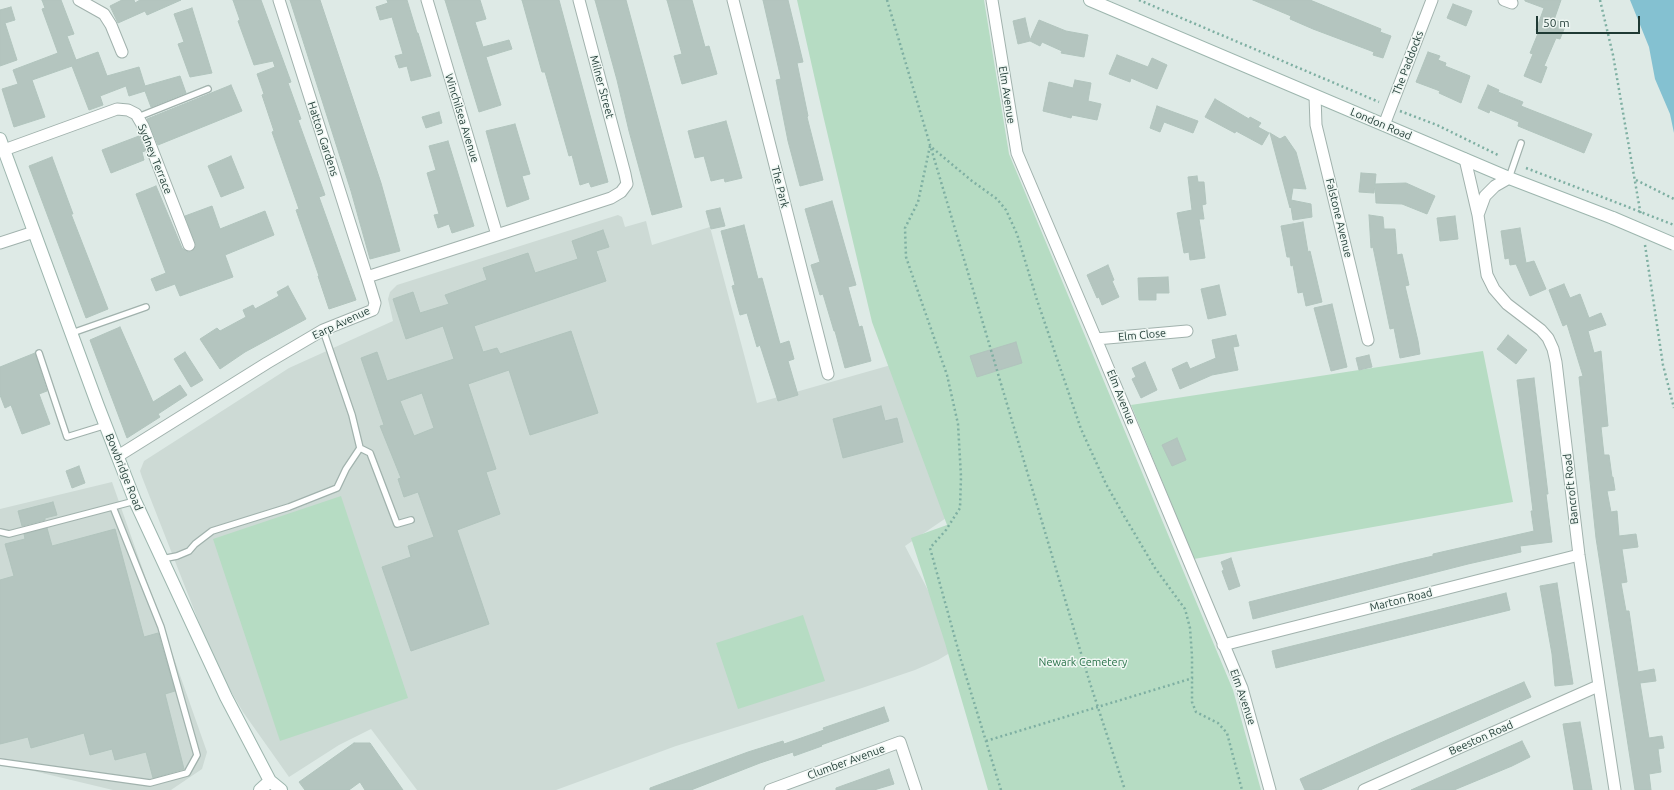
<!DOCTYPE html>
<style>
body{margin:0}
#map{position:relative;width:1674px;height:790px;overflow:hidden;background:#deeae6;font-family:Ubuntu,sans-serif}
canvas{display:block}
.scale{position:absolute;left:1536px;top:16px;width:104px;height:18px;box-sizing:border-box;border:2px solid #1f3a34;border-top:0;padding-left:5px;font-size:12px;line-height:14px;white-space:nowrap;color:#1f3a34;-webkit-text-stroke:3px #eff7f3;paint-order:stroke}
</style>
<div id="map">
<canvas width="1674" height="790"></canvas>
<div class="scale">50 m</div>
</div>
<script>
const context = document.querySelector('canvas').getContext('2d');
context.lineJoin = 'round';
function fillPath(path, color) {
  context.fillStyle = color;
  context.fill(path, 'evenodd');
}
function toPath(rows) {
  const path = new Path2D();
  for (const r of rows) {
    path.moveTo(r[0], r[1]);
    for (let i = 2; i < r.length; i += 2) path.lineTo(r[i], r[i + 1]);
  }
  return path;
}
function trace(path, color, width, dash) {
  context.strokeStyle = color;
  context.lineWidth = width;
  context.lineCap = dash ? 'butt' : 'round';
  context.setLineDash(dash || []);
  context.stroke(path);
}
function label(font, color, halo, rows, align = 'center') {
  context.font = font + ' Ubuntu,sans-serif';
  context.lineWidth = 3;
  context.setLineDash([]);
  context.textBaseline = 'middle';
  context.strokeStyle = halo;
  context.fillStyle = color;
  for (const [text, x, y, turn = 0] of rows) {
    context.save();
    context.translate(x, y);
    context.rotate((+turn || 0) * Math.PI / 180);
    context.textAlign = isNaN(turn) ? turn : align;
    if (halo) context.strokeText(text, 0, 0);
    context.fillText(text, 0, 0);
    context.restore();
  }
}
const built = toPath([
 [618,215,622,217,625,227,646,221,652,245,710,227,757,403,891,365,949,516,905,546,958,648,938,660,915,670,859,689,676,746,556,790,417,790,371,729,339,745,289,777,243,712,222,676,211,653,142,477,140,471,144,461,289,368,393,321,388,299,390,292,397,285],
 [112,482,207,752,202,769,171,790,113,790,0,763,0,509]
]);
const green = toPath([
 [797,0,984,0,1009,154,1233,690,1261,790,988,790,945,643,911,538,947,525,872,322,823,115],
 [1483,351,1513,502,1194,559,1131,405],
 [341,496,408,698,280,741,213,539],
 [803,615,825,681,738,709,716,643]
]);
const water = toPath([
 [1630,0,1674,0,1674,133,1670,114,1655,79,1649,47]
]);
const building = toPath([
 [42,0,61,0,74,34,67,36,76,60,98,52,107,76,139,67,145,86,180,76,186,93,151,107,145,91,129,96,126,86,100,96,103,105,89,110,72,66,32,80,45,117,14,127,2,89,18,84,13,70,58,53,42,9,45,8,42,0],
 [122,0,134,0,135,3,140,0,181,0,147,15,145,11,118,23,110,6,122,0],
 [233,0,261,0,291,82,288,83,301,119,298,120,325,195,319,197,356,300,329,309,318,276,319,276,296,210,299,209,272,132,274,131,262,95,264,94,257,74,275,67,273,61,254,65,238,21,240,20,233,0],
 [290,0,320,0,381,183,400,251,370,259,351,191,290,0],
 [387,0,407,0,417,33,418,33,431,76,411,81,407,66,399,68,395,56,403,54,392,17,380,20,376,7,388,3,387,0],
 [445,0,480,0,486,19,475,22,483,47,509,40,512,49,486,57,501,105,479,112,445,0],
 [522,0,559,0,608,182,591,187,589,182,580,185,572,155,569,156,545,72,542,72,522,0],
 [595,0,626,0,682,207,652,215,629,131,617,80,595,0],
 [667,0,692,0,705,47,709,46,717,74,682,84,674,56,682,54,667,0],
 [763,0,788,0,803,62,797,63,808,116,807,117,823,180,800,186,788,141,776,80,781,79,763,0],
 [1253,0,1310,0,1381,29,1380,32,1391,36,1383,58,1373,55,1374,52,1313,29,1290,19,1291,16,1253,0],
 [1525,0,1561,0,1554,20,1566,24,1560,39,1556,38,1544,66,1547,67,1541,83,1524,76,1533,54,1530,53,1539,31,1536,30,1544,8,1525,1,1525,0],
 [1453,4,1472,11,1466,26,1447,18,1453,4],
 [11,7,15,20,5,23,17,60,0,66,0,10,11,7],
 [192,8,212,73,190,77,178,44,184,42,174,14,192,8],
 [1025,18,1030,40,1039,20,1066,31,1088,35,1084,57,1061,53,1062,51,1042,42,1040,46,1030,41,1018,44,1013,21,1025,18],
 [1428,52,1440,56,1438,60,1446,63,1445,66,1470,76,1461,103,1439,93,1440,91,1416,82,1428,52],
 [1117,55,1148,67,1152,58,1167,65,1157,89,1131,78,1130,82,1109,74,1117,55],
 [1075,80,1091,83,1088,101,1101,104,1097,120,1072,115,1071,118,1043,111,1049,82,1073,88,1075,80],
 [231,85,242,111,158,145,147,119,231,85],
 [1488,85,1499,90,1498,92,1523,102,1521,106,1592,134,1584,153,1518,126,1519,122,1490,110,1489,113,1478,108,1488,85],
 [1215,99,1249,119,1250,117,1261,123,1258,127,1269,133,1262,145,1236,131,1235,133,1205,117,1215,99],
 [1157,106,1198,121,1193,133,1164,122,1160,132,1150,128,1157,106],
 [439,112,442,123,426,128,422,117,439,112],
 [726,121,742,178,725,182,724,178,711,181,704,156,695,158,688,131,726,121],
 [515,124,530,174,522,176,529,199,507,207,486,131,515,124],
 [1270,133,1280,139,1285,136,1296,152,1306,189,1293,188,1291,200,1311,204,1312,217,1293,220,1291,207,1290,208,1270,133],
 [139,136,145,151,142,152,144,160,111,173,102,150,139,136],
 [448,141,474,226,452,233,449,224,438,228,434,215,439,214,427,173,436,170,429,146,448,141],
 [231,156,244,188,221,197,208,166,231,156],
 [52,157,73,214,71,214,108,309,86,318,29,166,52,157],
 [1361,173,1376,174,1375,184,1406,183,1435,196,1427,214,1402,204,1376,203,1375,184,1374,193,1359,192,1361,173],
 [1197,176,1198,182,1204,182,1206,204,1202,205,1204,219,1199,219,1205,258,1190,260,1189,252,1184,253,1177,213,1192,210,1188,177,1197,176],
 [156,186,182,248,188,252,192,251,196,246,185,216,212,206,220,229,265,211,274,235,225,255,233,277,180,296,175,284,156,291,151,279,166,273,136,194,156,186],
 [832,201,856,285,848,287,859,327,862,326,871,361,845,368,835,331,834,331,823,294,820,295,811,265,820,262,805,209,832,201],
 [720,208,725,226,711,229,706,211,720,208],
 [1369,215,1383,217,1384,229,1395,229,1397,255,1402,254,1409,285,1405,286,1418,341,1420,354,1400,358,1394,328,1390,329,1373,247,1371,248,1369,215],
 [1455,216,1458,239,1440,241,1437,218,1455,216],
 [1303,222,1308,252,1310,251,1322,302,1306,306,1303,292,1298,293,1293,265,1291,266,1290,257,1287,257,1281,226,1303,222],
 [744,225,758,279,762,278,780,344,789,341,794,359,788,361,798,395,778,401,760,345,757,347,747,313,740,315,732,286,735,285,721,231,744,225],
 [1520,228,1526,263,1534,261,1546,289,1530,296,1516,264,1510,265,1509,258,1505,259,1501,231,1520,228],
 [603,230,609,247,596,251,606,281,474,326,483,352,497,348,500,354,571,331,598,413,530,435,509,370,468,384,496,469,486,472,500,514,457,530,489,624,411,651,382,567,411,557,408,546,434,537,418,492,404,497,398,479,401,478,380,426,384,425,361,358,377,352,387,381,454,359,443,326,406,339,393,299,413,292,420,313,449,304,445,295,487,280,483,268,528,253,535,273,578,259,572,241,603,230],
 [422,393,434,428,414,436,400,401,422,393],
 [1108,265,1114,280,1112,281,1119,297,1102,305,1099,297,1097,298,1087,275,1108,265],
 [1168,277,1169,293,1156,293,1156,300,1139,300,1138,278,1168,277],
 [1564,284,1570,298,1580,294,1589,318,1601,313,1606,325,1588,331,1594,353,1601,351,1608,426,1601,427,1604,455,1609,455,1612,477,1613,477,1615,490,1607,491,1611,512,1617,511,1619,536,1636,534,1638,547,1622,549,1627,582,1621,583,1626,611,1629,611,1638,672,1654,669,1656,681,1640,683,1649,738,1662,736,1664,748,1658,749,1661,772,1649,774,1651,790,1635,790,1596,538,1579,377,1583,376,1567,324,1563,326,1549,290,1564,284],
 [1219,285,1226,315,1208,319,1201,289,1219,285],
 [288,286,306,319,245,352,220,369,200,339,217,328,220,331,246,317,243,310,253,305,255,309,279,296,277,292,288,286],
 [1332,304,1347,367,1331,371,1314,308,1332,304],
 [120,327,153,402,180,385,187,395,158,414,160,417,127,438,90,340,120,327],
 [1236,335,1239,346,1233,347,1238,370,1212,375,1180,389,1172,369,1187,362,1190,369,1216,358,1212,340,1236,335],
 [1508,335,1527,350,1516,364,1497,349,1508,335],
 [1016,342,1022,363,977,377,970,356,1016,342],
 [185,352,203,380,191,387,174,359,185,352],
 [35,353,47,391,39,394,50,424,22,434,11,405,5,408,0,395,0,367,35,353],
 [1369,355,1372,367,1359,370,1356,358,1369,355],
 [1145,362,1157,390,1141,398,1132,379,1136,377,1132,368,1145,362],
 [1534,378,1548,494,1546,494,1552,542,1520,546,1521,552,1468,564,1253,619,1249,602,1403,563,1433,556,1433,554,1534,531,1531,511,1533,511,1517,380,1534,378],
 [881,406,885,421,897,418,903,442,843,458,833,419,881,406],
 [1177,438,1186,460,1172,466,1162,445,1177,438],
 [79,466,85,483,72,488,66,471,79,466],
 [53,502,57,515,45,518,45,520,22,526,18,511,53,502],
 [47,528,52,546,115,529,144,637,158,633,175,691,165,694,184,769,153,778,146,752,115,760,112,749,90,755,84,733,31,748,28,737,0,744,0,580,14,576,5,544,25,539,24,534,47,528],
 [1231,558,1240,586,1229,590,1222,571,1224,570,1221,562,1231,558],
 [1557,583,1573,684,1555,686,1552,654,1540,586,1557,583],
 [1506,593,1510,610,1276,668,1272,651,1506,593],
 [1524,682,1531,697,1320,790,1305,790,1300,779,1387,740,1524,682],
 [884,707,889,721,821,745,822,746,794,756,793,752,760,763,691,790,650,790,650,788,748,752,783,741,784,744,824,730,823,728,884,707],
 [1580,722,1586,755,1592,790,1574,790,1563,724,1580,722],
 [1522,741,1530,757,1512,766,1454,790,1411,790,1522,741],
 [354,743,370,743,403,790,365,790,360,782,349,790,305,790,299,782,354,743],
 [889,769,894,784,874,790,836,790,836,788,889,769]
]);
const path = toPath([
 [887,0,1089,680,1125,790],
 [1139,0,1379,102],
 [1600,0,1613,55,1641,216],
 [1400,111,1437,125,1500,156],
 [1526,168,1610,200],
 [1636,180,1674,199],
 [1645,245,1663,365,1674,408],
 [986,741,1193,678],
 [1001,790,961,660,930,548,946,530,960,508,961,477,958,424,947,375,906,257,905,228,918,202,930,146,972,181,997,199,1006,210,1017,234,1037,300,1081,429,1106,484,1123,514,1155,568,1185,609,1190,628,1192,656,1192,702,1196,712,1218,723,1227,733,1242,790]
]);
const lane = toPath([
 [138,117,208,89],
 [1509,178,1521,143],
 [72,333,146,307],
 [39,353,67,437,106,425],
 [360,448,370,453,397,524,411,520],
 [0,532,9,534,135,501],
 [162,559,177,556,189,551,195,544,212,531,289,507,337,488,346,469,360,448,352,415,323,330],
 [0,762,150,783,187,773,197,755,161,627,113,507]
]);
const street = toPath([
 [79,0,104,14,111,25,122,52],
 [279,0,367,277],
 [427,0,497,235],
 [733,0,828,374],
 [992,0,1017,153,1096,339,1242,688,1270,790],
 [1504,0,1512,3],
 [1315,96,1316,125,1368,340],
 [1384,125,1432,0],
 [4,150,117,109,128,110,136,114,143,126,189,245],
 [1465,159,1478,215,1487,275,1494,289,1507,304,1541,330,1548,338,1553,349,1556,362,1579,555,1615,790],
 [1478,215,1485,196,1495,186,1509,178],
 [0,243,34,232],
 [1096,339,1187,331],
 [118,456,267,363,323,330,373,310,375,303,367,277,611,198,621,192,627,184,625,174,579,0],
 [1223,645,1579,555],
 [770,790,900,742,916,790],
 [1364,790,1598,686]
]);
const secondary = toPath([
 [1090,0,1509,178,1613,218],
 [0,139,98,406,135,501,226,697,270,781,281,790],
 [260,790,270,781]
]);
const pathBridge = toPath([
 [1610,200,1674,225]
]);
const secondaryBridge = toPath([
 [1613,218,1674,244]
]);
const streetNames = [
 ["The Paddocks",1408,63,-69],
 ["Milner Street",602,87,75],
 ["Elm Avenue",1007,95,81],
 ["Winchilsea Avenue",462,118,73],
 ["London Road",1381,124,23],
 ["Hatton Gardens",323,139,72],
 ["Sydney Terrace",155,159,68],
 ["The Park",780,187,76],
 ["Falstone Avenue",1339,218,76],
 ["Earp Avenue",341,323,-25],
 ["Elm Close",1142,335,-5],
 ["Elm Avenue",1121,397,68],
 ["Bowbridge Road",124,472,68],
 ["Bancroft Road",1571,489,-96],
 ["Marton Road",1401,600,-14],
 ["Elm Avenue",1243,697,71],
 ["Beeston Road",1481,738,-24],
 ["Clumber Avenue",846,762,-20]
];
const parkNames = [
 ["Newark Cemetery",1083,662]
];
fillPath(built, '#cddad5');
fillPath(green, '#b6dcc3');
fillPath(water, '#84c1d1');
fillPath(building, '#b4c5bf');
trace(building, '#b1c4bd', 1);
trace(lane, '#a1b2ad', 8);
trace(street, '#a1b2ad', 13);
trace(secondary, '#9db6ae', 14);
trace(path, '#7eafa2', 2.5, [2, 3]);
trace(lane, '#fff', 5.5);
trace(street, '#fff', 11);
trace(secondary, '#fff', 12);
trace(secondaryBridge, '#9db6ae', 14, []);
trace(pathBridge, '#7eafa2', 2.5, [2, 3]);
trace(secondaryBridge, '#fff', 12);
label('11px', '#1f3a34', '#eff7f3', streetNames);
label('11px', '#297249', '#eff7f3', parkNames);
</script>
